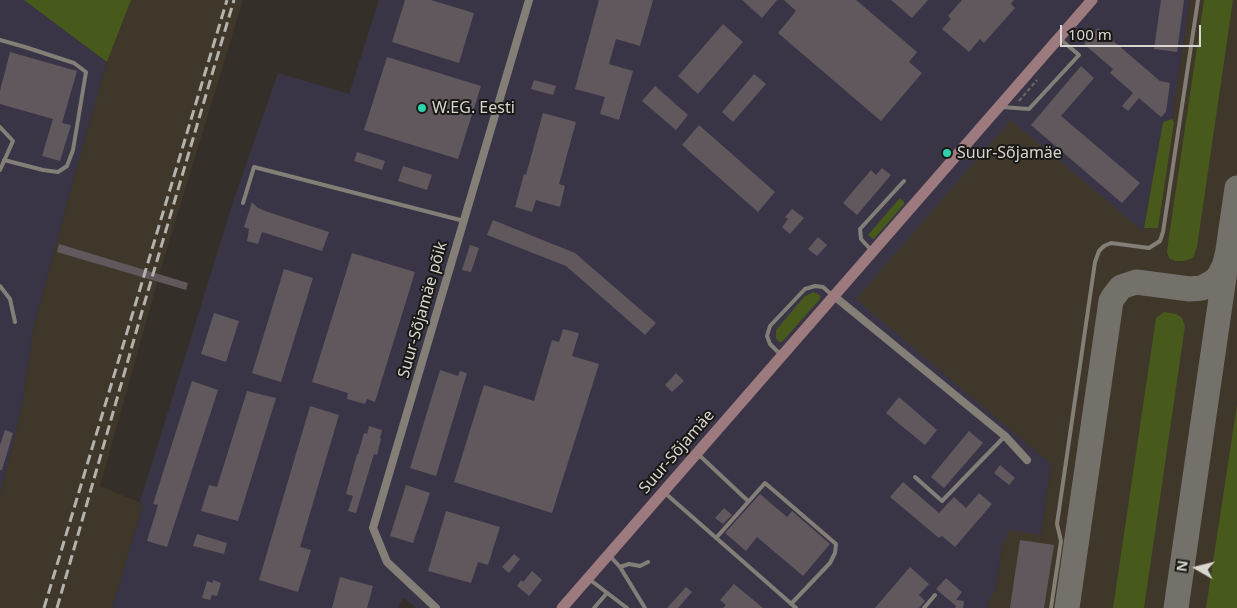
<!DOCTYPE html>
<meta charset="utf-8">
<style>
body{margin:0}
#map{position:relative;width:1237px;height:608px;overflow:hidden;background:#343029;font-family:"Noto Sans",sans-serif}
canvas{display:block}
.north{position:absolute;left:1172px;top:543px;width:50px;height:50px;-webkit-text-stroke:4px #1a1815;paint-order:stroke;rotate:278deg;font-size:14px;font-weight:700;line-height:20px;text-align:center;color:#d8d6d1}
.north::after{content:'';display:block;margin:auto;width:18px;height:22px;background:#d8d6d1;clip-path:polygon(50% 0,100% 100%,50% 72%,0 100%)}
.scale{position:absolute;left:1060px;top:25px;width:141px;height:22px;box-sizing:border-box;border:2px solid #d8d6d1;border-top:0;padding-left:6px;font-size:15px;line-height:18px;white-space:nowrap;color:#d8d6d1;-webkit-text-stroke:4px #1a1815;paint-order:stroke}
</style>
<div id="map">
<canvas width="1237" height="608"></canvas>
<div class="north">N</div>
<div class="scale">100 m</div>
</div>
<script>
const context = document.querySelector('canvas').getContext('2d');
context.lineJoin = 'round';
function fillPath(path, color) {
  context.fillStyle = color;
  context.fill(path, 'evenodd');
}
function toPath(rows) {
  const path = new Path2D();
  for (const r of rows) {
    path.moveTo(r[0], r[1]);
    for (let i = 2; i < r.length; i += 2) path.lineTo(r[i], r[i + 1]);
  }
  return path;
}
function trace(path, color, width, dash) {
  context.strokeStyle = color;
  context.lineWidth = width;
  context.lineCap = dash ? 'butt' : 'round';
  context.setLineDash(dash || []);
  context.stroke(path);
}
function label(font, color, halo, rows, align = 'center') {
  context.font = font + ' "Noto Sans",sans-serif';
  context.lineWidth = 4;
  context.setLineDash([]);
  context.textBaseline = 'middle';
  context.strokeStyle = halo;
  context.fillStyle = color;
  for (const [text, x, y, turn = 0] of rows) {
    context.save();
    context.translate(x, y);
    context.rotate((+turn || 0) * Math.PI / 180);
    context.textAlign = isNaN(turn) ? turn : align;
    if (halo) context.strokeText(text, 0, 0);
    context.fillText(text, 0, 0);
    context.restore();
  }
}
const industrial = toPath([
 [0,0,24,0,107,62,69,196,33,331,22,407,0,496],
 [379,0,1190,0,1172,119,1163,122,1143,232,857,299,1051,464,1041,535,1002,547,996,589,988,603,987,608,416,608,403,597,398,608,112,608,143,504,140,502,234,199,278,73,349,94]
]);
const built = toPath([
 [131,0,243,0,162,265,100,486,143,504,112,608,0,608,0,496,22,407,33,331,69,196,107,62],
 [1190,0,1237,0,1237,608,987,608,988,603,996,589,1002,547,1009,530,1041,535,1051,464,856,299,1011,120,1143,231,1163,122,1172,119]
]);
const green = toPath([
 [24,0,131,0,107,62],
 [1204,0,1233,0,1197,247,1193,258,1184,261,1176,261,1170,259,1167,253,1168,243],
 [1172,119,1174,122,1158,228,1144,228,1163,122],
 [900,198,905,203,874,239,872,238,868,235],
 [813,292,820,295,820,299,782,342,779,342,776,338,776,330,804,297],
 [1164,312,1176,314,1182,318,1185,326,1144,608,1113,608,1156,318],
 [1237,405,1237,608,1206,608]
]);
const taxiway = toPath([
 [1067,608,1111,301,1114,296,1121,287,1136,282,1190,289,1202,288,1214,281,1219,276,1225,264,1227,255],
 [1176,608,1237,188]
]);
const building = toPath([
 [405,0,431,0,474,13,459,63,392,42],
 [599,0,653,0,640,46,616,39,609,64,633,71,619,120,600,114,605,97,575,89],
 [742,0,777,0,762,18],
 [784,0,856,0,917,52,909,62,922,73,881,121,778,33,796,11],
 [891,0,928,0,912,18],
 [962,0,1014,0,1011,4,1015,8,984,43,980,39,969,52,942,29,951,19,948,16],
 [1161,0,1184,0,1177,52,1154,49],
 [723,24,743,42,698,94,678,76],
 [1098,28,1160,81,1170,83,1166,112,1161,117,1139,98,1128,111,1122,106,1133,93,1110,73,1113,69,1084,44],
 [10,52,77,71,62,123,71,125,60,161,42,156,53,119,0,104,0,91],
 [387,57,481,86,458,159,364,130],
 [1081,66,1094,78,1061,116,1140,183,1122,203,1031,125],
 [754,74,766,84,733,122,722,112],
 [534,80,556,86,553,95,531,89],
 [655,86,688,115,676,130,642,101],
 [543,113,576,122,559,184,565,186,560,207,536,200,532,212,515,207,524,174,526,175],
 [699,125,775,192,758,212,682,145],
 [357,152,385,161,382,170,354,161],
 [403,166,432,175,427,190,398,181],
 [882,168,891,175,857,215,843,203,871,170,876,175],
 [252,202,258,208,268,212,329,232,322,251,262,232,258,244,247,241,249,229,244,227],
 [792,209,804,218,790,234,782,227,788,219,785,217],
 [493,220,575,253,656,323,645,335,566,266,487,235],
 [818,237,827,245,817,256,808,249],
 [59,244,188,283,186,290,57,252],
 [470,245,479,248,471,272,462,270],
 [352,253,415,272,375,402,367,399,365,404,347,399,348,393,312,382],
 [284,269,313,278,281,382,252,373],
 [214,313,239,321,226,362,201,354],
 [563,329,579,333,572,356,599,364,552,513,454,482,484,385,534,401,552,340,559,342],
 [440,370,458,376,460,371,467,373,436,476,410,468],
 [676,373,684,381,672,392,665,385],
 [192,381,218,390,167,547,147,541,158,505,153,504],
 [247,391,276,398,238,521,201,511,209,485,217,487],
 [899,397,937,430,925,445,886,413],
 [310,406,339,415,300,547,311,550,298,592,259,580],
 [369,426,382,430,380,438,381,439,377,455,374,454,356,513,348,511,353,496,346,494,357,454,358,454,364,433,367,434],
 [5,430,13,433,2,470,0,470,0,445],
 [969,431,983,443,944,488,931,477],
 [1000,465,1015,478,1009,485,994,473],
 [903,482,939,513,954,497,966,508,979,493,992,504,955,547,942,536,939,538,890,497],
 [406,485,430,493,413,543,390,536],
 [760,494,787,517,792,511,830,544,803,576,757,537,746,551,725,533],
 [724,508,732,515,723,524,715,518],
 [446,511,500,527,488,565,478,562,471,583,428,571],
 [197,534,227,543,224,554,193,546],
 [1020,540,1054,545,1044,608,1010,608],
 [514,554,520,559,509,573,502,567],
 [910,567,929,584,919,595,925,601,919,608,875,608],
 [532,571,542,580,529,596,517,586,521,580,523,582],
 [340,577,373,586,367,608,332,608],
 [946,578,962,592,956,600,964,601,963,608,955,608,956,606,936,589],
 [213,580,221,583,217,596,212,595,210,600,202,598,207,581,213,583],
 [734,584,763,608,723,608,726,605,720,600],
 [686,587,692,592,678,608,667,608]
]);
const path = toPath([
 [1019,101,1037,80]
]);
const lane = toPath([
 [0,40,25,47,74,63,86,72,73,150,67,166,58,172,43,170,4,160],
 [1002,107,1029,109,1079,55,1060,39],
 [0,127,13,141,0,170],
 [243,203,254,167,464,221],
 [872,251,861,239,860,229,904,181],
 [0,286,10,299,15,322],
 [780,354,770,344,767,336,770,326,805,289,815,286,823,287,832,295],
 [699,455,748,501],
 [915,477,942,501,1005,436],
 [665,493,796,608],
 [716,538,765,483,836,544,835,553,830,563,791,604],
 [610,556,620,567,645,608],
 [620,567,629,564,640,566,648,562],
 [589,579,627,608],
 [594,608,607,593],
 [924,608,935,595],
 [1051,608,1061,541,1057,524,1095,262,1099,251,1104,246,1111,243,1149,248,1160,241,1163,232,1198,0]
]);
const street = toPath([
 [834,296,1005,436,1027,460],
 [436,608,387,562,373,528,529,0]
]);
const secondary = toPath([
 [562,608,1092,0]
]);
const rail = toPath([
 [44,608,227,0],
 [57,608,143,308,234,0]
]);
const markers = [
 [422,108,5,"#2dd4ab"],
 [947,153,5,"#2dd4ab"]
];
const poiNames = [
 ["W.EG. Eesti",432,108],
 ["Suur-Sõjamäe",957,153]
];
const streetNames = [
 ["Suur-Sõjamäe põik",423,310,-74],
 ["Suur-Sõjamäe",677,452,-49]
];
fillPath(industrial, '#393547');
fillPath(built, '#3f372a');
fillPath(green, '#48591c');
trace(taxiway, '#74716b', 25);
fillPath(building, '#61585d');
trace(path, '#6f6b65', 2, [4, 2.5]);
trace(lane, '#837e76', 4);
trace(street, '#837e76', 8);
trace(secondary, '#9d7a7d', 11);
trace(rail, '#b4b2ad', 3, [10, 5]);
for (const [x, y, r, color] of markers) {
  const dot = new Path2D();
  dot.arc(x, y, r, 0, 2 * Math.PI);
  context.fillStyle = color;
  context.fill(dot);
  trace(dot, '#1a1815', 2);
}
label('16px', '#d8d6d1', '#1a1815', poiNames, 'left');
label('16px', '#d8d6d1', '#1a1815', streetNames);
</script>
